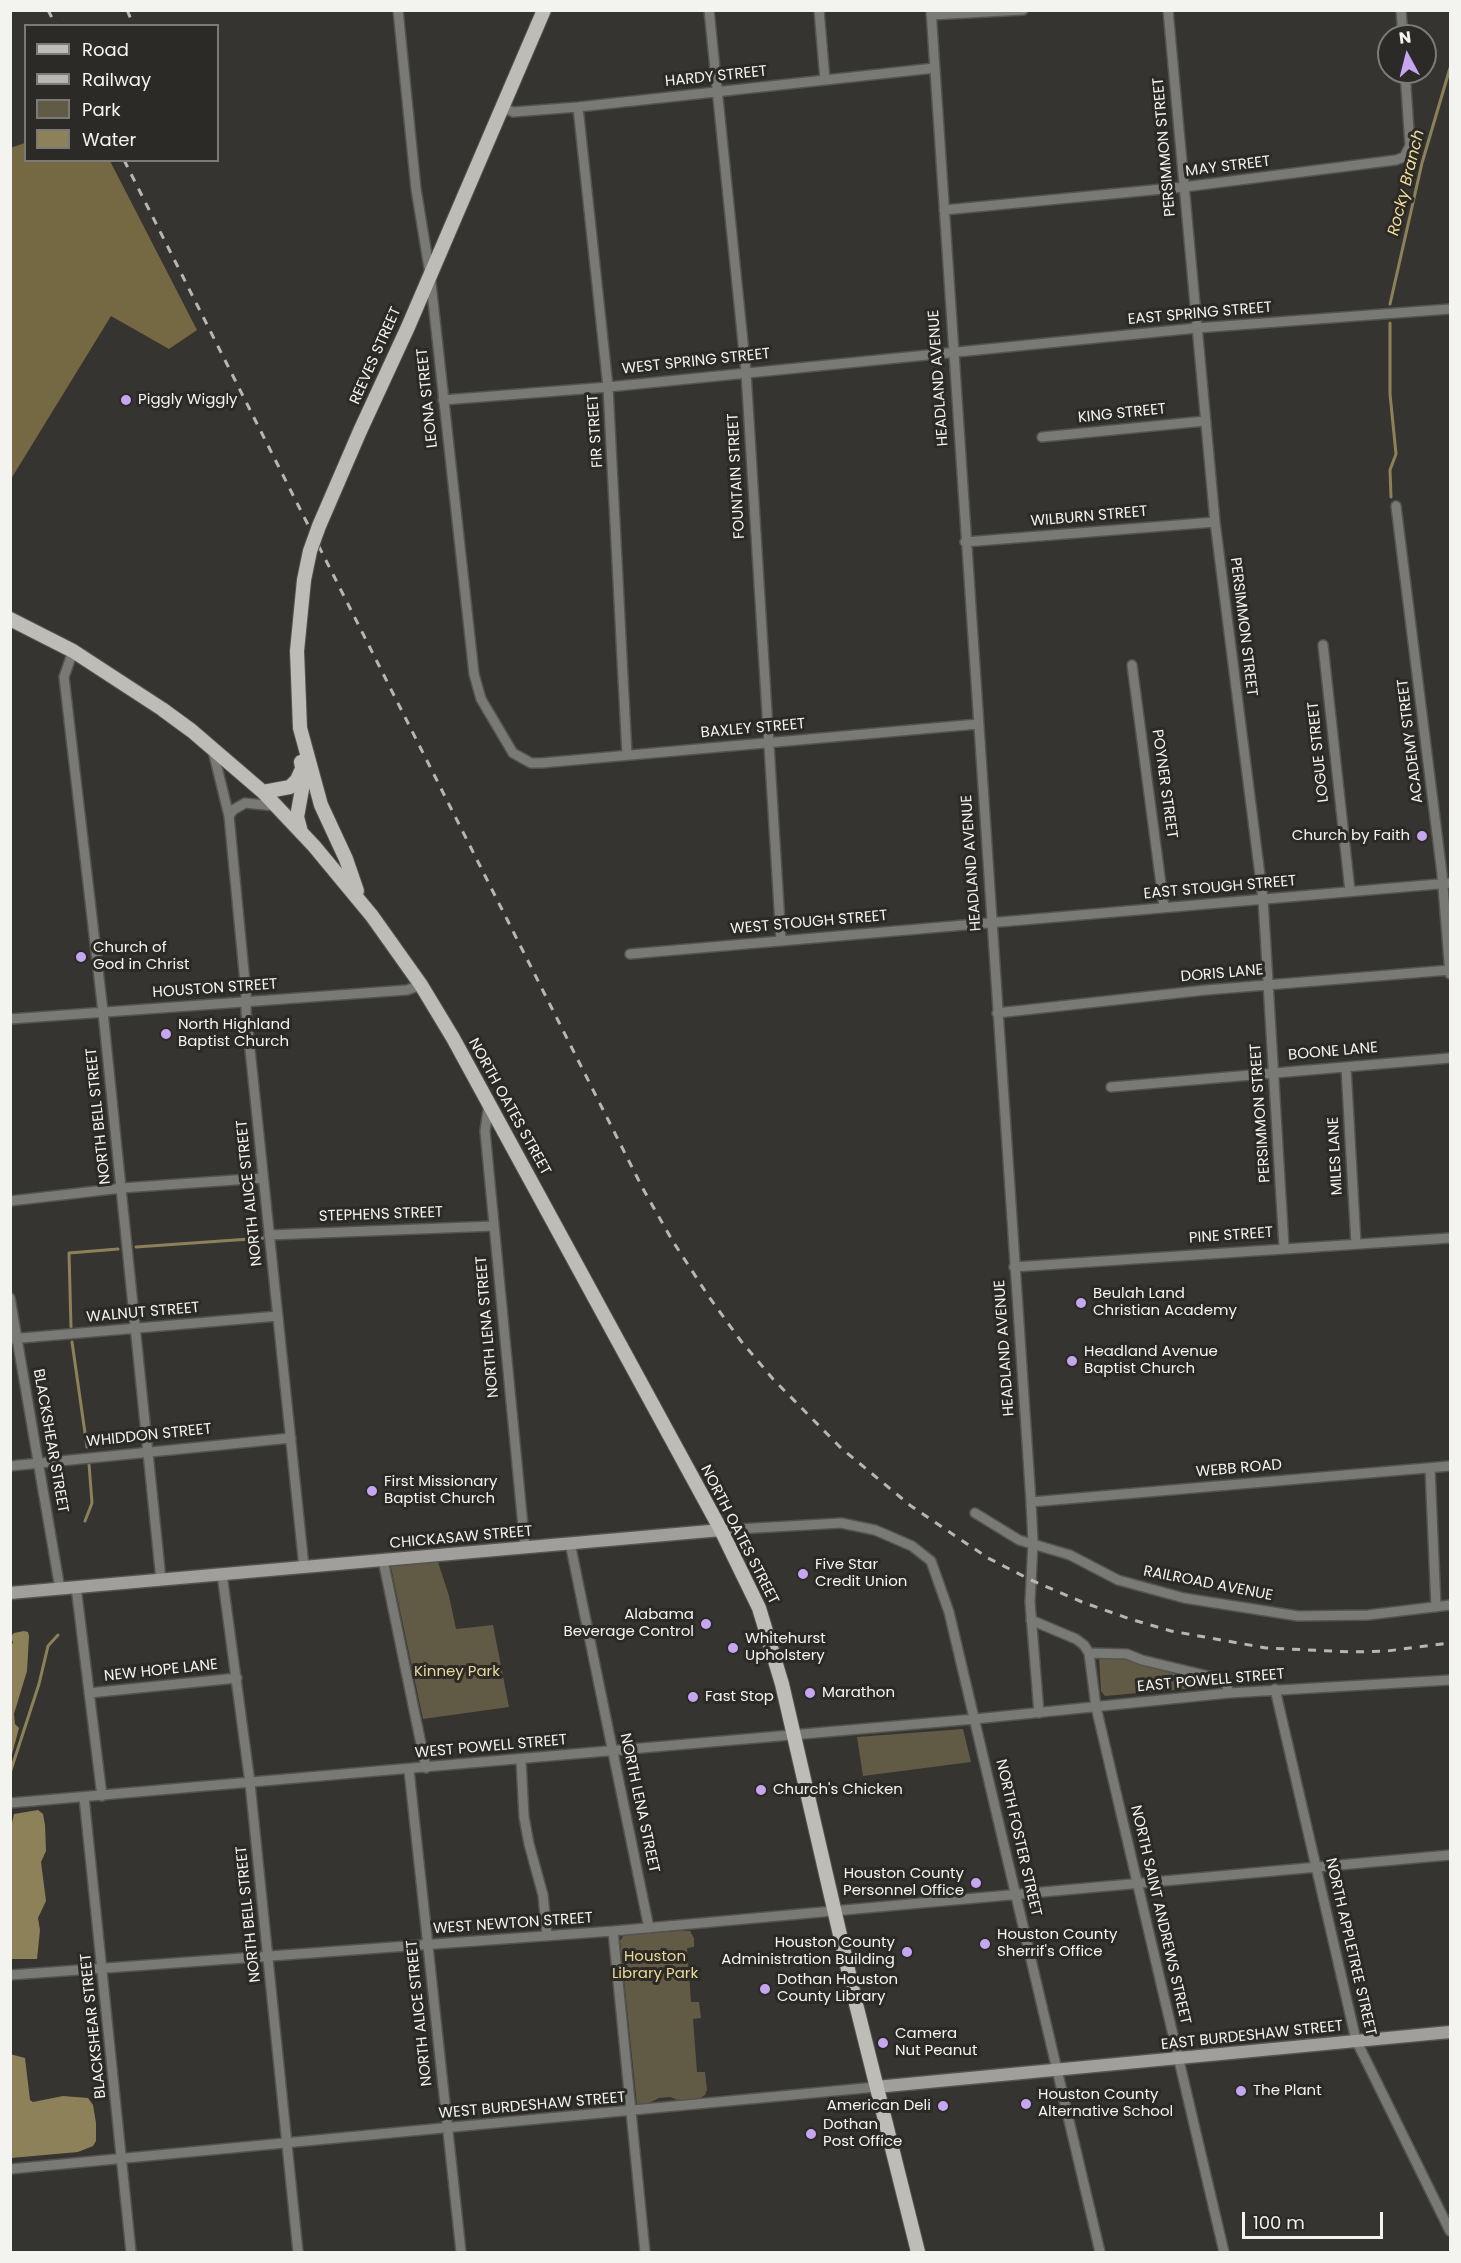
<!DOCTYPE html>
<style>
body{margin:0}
#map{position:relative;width:1461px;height:2263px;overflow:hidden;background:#363430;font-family:Poppins,sans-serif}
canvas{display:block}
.frame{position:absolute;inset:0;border:12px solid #f3f3f0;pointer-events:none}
.legend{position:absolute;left:24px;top:24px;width:195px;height:138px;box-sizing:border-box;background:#2c2a26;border:2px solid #7c7a77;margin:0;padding:8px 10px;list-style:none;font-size:18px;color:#f3f3f0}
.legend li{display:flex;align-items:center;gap:12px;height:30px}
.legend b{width:30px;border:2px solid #7c7a77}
.north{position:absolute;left:1377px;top:24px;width:60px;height:60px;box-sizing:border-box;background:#2c2a26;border:2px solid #7c7a77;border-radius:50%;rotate:353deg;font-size:16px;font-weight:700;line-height:24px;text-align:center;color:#f3f3f0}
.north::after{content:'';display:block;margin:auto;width:21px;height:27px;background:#c6a6f0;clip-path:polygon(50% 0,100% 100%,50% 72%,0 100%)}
.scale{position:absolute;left:1242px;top:2212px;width:141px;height:27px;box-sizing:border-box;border:3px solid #f3f3f0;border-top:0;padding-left:8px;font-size:18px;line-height:21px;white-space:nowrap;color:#f3f3f0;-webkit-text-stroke:4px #2c2a26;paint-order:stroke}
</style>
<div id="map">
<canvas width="1461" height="2263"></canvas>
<div class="frame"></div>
<ul class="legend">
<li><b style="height:8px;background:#bdbcb7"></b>Road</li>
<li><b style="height:8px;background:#b7b6b3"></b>Railway</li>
<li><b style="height:16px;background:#615a44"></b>Park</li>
<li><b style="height:16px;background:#8d815a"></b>Water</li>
</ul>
<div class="north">N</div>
<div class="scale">100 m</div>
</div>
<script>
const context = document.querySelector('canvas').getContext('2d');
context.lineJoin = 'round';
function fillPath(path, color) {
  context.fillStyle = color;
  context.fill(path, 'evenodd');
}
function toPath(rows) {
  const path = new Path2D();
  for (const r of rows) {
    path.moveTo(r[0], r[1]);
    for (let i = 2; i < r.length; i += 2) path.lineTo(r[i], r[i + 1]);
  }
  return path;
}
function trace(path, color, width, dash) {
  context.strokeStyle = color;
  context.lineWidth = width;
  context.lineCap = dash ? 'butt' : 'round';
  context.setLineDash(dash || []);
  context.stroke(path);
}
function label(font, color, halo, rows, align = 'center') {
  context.font = font + ' Poppins,sans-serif';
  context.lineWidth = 6;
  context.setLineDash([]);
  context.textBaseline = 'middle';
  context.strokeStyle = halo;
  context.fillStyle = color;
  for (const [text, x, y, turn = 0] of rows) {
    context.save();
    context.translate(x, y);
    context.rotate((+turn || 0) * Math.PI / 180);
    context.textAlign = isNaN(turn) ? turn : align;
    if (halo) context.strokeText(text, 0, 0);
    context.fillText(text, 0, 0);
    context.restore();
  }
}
const green = toPath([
 [437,1559,449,1596,456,1629,493,1625,509,1707,423,1719,390,1563],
 [1099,1657,1127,1658,1219,1684,1218,1686,1105,1696,1101,1691],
 [963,1729,971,1762,863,1776,857,1737],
 [680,1931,690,1931,694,1938,694,1947,687,1948,691,2002,699,2002,701,2018,693,2019,697,2072,705,2072,707,2090,705,2095,699,2099,680,2101,670,2097,659,2098,647,2104,637,2105,620,1941,624,1935]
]);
const forest = toPath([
 [25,143,26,160,110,161,197,330,169,349,111,316,11,479,10,148]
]);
const water = toPath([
 [24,1631,28,1632,29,1636,27,1671,14,1714,15,1724,19,1728,11,1758,10,1646,13,1643,11,1636,14,1633],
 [38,1810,43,1814,45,1825,46,1851,41,1862,46,1901,38,1918,40,1930,37,1959,11,1959,12,1823,14,1814],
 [10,2054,25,2058,30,2100,33,2102,63,2096,88,2098,93,2105,96,2123,96,2141,93,2146,78,2152,11,2158]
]);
const stream = toPath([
 [1390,304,1422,163,1450,68],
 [1390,323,1390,394,1396,454,1390,470,1391,497],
 [136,1247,264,1238],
 [71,1327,69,1253,118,1249],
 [72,1342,87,1447],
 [85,1521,92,1503,89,1464],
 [10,1773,39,1684,48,1646,58,1635]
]);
const street = toPath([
 [398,10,416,189,430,274,474,674,481,699,513,753,531,763,541,763,978,724],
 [709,10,746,372,781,940],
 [819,10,825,80],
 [931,10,1031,1502,1033,1543,1030,1602,1039,1713],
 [1168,10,1215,522,1263,899,1284,1247],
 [1401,10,1403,36],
 [931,15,1023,10],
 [502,107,513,112,578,107,935,68],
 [578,107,608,387,627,755],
 [944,210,1184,187,1396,160,1404,157,1410,146,1405,72],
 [443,400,608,387,1197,328,1450,309],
 [1042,437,1205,421],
 [1396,506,1442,874,1450,974],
 [965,542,1215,522],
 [1323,645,1350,891],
 [73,651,64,677,103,1012,161,1580],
 [1132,665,1164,907],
 [213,751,229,816,246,993,246,1011,304,1567],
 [229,816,233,810,245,803,275,806],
 [630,954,1450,883],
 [997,1013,1206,990,1450,970],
 [10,1019,407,990,421,985],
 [1346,1067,1356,1244],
 [1111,1087,1450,1058],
 [489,1104,485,1131,525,1547],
 [10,1201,122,1188,263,1178],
 [269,1235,494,1226],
 [1014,1267,1450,1238],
 [10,1298,60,1589],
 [10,1339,278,1316],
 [10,1466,291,1438],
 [1430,1468,1436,1607],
 [1031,1502,1450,1466],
 [975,1513,1019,1540,1070,1555,1118,1580,1184,1598,1298,1616,1368,1615,1450,1605],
 [721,1530,841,1523,875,1530,912,1546,931,1561,949,1612,1100,2252],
 [570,1543,649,1928],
 [383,1560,426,1768],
 [222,1574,250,1783,298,2252],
 [76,1587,102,1796],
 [1031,1620,1076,1639,1084,1645,1089,1653,1096,1707,1224,2252],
 [1089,1653,1127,1654,1142,1660,1225,1680,1229,1693],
 [1275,1689,1356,2040,1450,2231],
 [89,1693,237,1678],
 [521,1760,524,1817,529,1844,543,1895,547,1936],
 [409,1770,461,2252],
 [84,1797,131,2252],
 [10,1803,975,1719,1229,1693,1450,1680],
 [613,1931,645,2252],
 [10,1975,613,1931,1450,1855],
 [10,2169,876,2087]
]);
const secondary = toPath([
 [10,1593,721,1530],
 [876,2087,1450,2032]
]);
const primary = toPath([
 [360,431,408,327,544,10],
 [304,580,297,651,300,728,321,805,346,859,357,891],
 [10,619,73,651,162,709,192,731,263,792,314,846,372,916,421,985,453,1038,721,1530,759,1608,782,1684,856,2004,918,2252],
 [263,792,290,787,297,780,302,769],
 [301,832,297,817,304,778,301,762]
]);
const rail = toPath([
 [48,10,56,26],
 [127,10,134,26],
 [124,160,642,1187,672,1240,709,1297,741,1341,773,1379,841,1448,911,1506,988,1558,1031,1580,1082,1602,1130,1619,1171,1631,1266,1648,1351,1652,1387,1651,1450,1643]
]);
const primaryBridge = toPath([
 [304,580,310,551,319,526,360,431]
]);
const markers = [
 [126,400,6,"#c6a6f0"],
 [1422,836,6,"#c6a6f0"],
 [81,957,6,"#c6a6f0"],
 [166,1034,6,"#c6a6f0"],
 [1081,1303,6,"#c6a6f0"],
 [1072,1361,6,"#c6a6f0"],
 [372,1491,6,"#c6a6f0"],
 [803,1574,6,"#c6a6f0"],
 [706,1624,6,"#c6a6f0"],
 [733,1648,6,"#c6a6f0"],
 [810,1693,6,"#c6a6f0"],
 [693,1697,6,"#c6a6f0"],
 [761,1790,6,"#c6a6f0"],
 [976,1883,6,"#c6a6f0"],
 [985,1944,6,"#c6a6f0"],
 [907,1952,6,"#c6a6f0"],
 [765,1989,6,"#c6a6f0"],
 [883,2043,6,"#c6a6f0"],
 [1241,2091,6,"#c6a6f0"],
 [1026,2104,6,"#c6a6f0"],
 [943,2106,6,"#c6a6f0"],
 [811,2134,6,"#c6a6f0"]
];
const streetNames = [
 ["HARDY STREET",716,77,-6],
 ["PERSIMMON STREET",1165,147,-95],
 ["MAY STREET",1228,167,-7],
 ["EAST SPRING STREET",1200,314,-5],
 ["REEVES STREET",376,356,-66],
 ["WEST SPRING STREET",696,362,-6],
 ["HEADLAND AVENUE",939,378,-94],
 ["LEONA STREET",428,398,-96],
 ["KING STREET",1122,414,-6],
 ["FIR STREET",596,431,-94],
 ["FOUNTAIN STREET",737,476,-93],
 ["WILBURN STREET",1089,517,-5],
 ["PERSIMMON STREET",1243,627,83],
 ["BAXLEY STREET",753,729,-5],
 ["ACADEMY STREET",1411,741,-97],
 ["LOGUE STREET",1319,752,-96],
 ["POYNER STREET",1164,784,82],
 ["HEADLAND AVENUE",972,863,-94],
 ["EAST STOUGH STREET",1220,888,-5],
 ["WEST STOUGH STREET",809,923,-5],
 ["DORIS LANE",1222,974,-5],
 ["HOUSTON STREET",215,989,-4],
 ["BOONE LANE",1333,1052,-5],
 ["NORTH OATES STREET",509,1107,61],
 ["PERSIMMON STREET",1261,1113,-94],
 ["NORTH BELL STREET",99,1116,-96],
 ["MILES LANE",1336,1156,-93],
 ["NORTH ALICE STREET",250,1193,-96],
 ["STEPHENS STREET",381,1215,-2],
 ["PINE STREET",1231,1236,-4],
 ["WALNUT STREET",143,1313,-5],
 ["NORTH LENA STREET",488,1327,-95],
 ["HEADLAND AVENUE",1005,1348,-94],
 ["WHIDDON STREET",149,1436,-6],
 ["BLACKSHEAR STREET",50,1441,80],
 ["WEBB ROAD",1239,1469,-5],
 ["NORTH OATES STREET",739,1535,63],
 ["CHICKASAW STREET",461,1538,-5],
 ["RAILROAD AVENUE",1208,1584,11],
 ["NEW HOPE LANE",161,1671,-6],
 ["EAST POWELL STREET",1211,1681,-5],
 ["WEST POWELL STREET",491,1747,-5],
 ["NORTH LENA STREET",639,1803,78],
 ["NORTH FOSTER STREET",1018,1838,77],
 ["NORTH BELL STREET",249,1914,-96],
 ["NORTH SAINT ANDREWS STREET",1160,1915,77],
 ["WEST NEWTON STREET",513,1924,-4],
 ["NORTH APPLETREE STREET",1350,1947,77],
 ["NORTH ALICE STREET",420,2013,-96],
 ["BLACKSHEAR STREET",94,2026,-96],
 ["EAST BURDESHAW STREET",1252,2036,-6],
 ["WEST BURDESHAW STREET",532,2106,-5]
];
const poiNames = [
 ["Piggly Wiggly",138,400],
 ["Church by Faith",1410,836,"right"],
 ["Church of",93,948],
 ["God in Christ",93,965],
 ["North Highland",178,1025],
 ["Baptist Church",178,1042],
 ["Beulah Land",1093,1294],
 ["Christian Academy",1093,1311],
 ["Headland Avenue",1084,1352],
 ["Baptist Church",1084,1369],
 ["First Missionary",384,1482],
 ["Baptist Church",384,1499],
 ["Five Star",815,1565],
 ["Credit Union",815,1582],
 ["Alabama",694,1615,"right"],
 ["Beverage Control",694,1632,"right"],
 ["Whitehurst",745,1639],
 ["Upholstery",745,1656],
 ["Marathon",822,1693],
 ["Fast Stop",705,1697],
 ["Church's Chicken",773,1790],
 ["Houston County",964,1874,"right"],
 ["Personnel Office",964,1891,"right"],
 ["Houston County",997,1935],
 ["Sherrif's Office",997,1952],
 ["Houston County",895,1943,"right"],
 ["Administration Building",895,1960,"right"],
 ["Dothan Houston",777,1980],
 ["County Library",777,1997],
 ["Camera",895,2034],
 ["Nut Peanut",895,2051],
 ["The Plant",1253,2091],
 ["Houston County",1038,2095],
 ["Alternative School",1038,2112],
 ["American Deli",931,2106,"right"],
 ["Dothan",823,2125],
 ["Post Office",823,2142]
];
const parkNames = [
 ["Kinney Park",457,1672],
 ["Houston",655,1957],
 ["Library Park",655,1974]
];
const waterNames = [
 ["Rocky Branch",1407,183,-76]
];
fillPath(green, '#615a44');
fillPath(forest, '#746943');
fillPath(water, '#8d815a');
trace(stream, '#8d815a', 3);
trace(street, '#54534f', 12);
trace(secondary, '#54534f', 15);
trace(primary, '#54534f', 16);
trace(street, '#797976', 9);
trace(secondary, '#a09f9b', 12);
trace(primary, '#bdbcb7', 14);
trace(rail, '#b7b6b3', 3, [8, 8]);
trace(primaryBridge, '#54534f', 16, []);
trace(primaryBridge, '#bdbcb7', 14);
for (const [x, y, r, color] of markers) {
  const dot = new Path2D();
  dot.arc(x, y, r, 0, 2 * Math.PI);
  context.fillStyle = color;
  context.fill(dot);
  trace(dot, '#2c2a26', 2);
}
label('15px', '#f3f3f0', '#2c2a26', streetNames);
label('15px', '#f3f3f0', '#2c2a26', poiNames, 'left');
label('15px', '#ebd896', '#2c2a26', parkNames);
label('italic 16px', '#efdc9a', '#2c2a26', waterNames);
</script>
